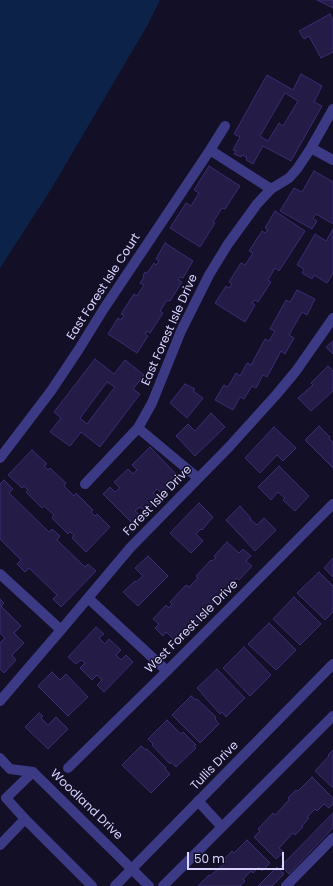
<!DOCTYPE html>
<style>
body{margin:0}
#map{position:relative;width:333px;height:886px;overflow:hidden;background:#130f26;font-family:Poppins,sans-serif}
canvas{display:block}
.scale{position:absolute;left:187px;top:852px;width:97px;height:18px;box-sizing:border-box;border:2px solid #d9d4ff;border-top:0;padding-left:5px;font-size:12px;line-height:14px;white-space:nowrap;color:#d9d4ff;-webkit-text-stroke:3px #130f26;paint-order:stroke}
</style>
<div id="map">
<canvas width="333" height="886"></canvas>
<div class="scale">50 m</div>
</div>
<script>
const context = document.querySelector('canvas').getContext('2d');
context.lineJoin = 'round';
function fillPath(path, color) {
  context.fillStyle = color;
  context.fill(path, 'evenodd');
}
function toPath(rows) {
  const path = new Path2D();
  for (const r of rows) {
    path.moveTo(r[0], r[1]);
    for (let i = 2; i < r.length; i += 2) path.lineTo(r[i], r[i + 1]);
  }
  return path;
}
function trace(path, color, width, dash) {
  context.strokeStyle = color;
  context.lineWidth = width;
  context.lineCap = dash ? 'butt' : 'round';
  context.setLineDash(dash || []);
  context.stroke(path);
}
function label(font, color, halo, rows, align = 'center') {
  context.font = font + ' Poppins,sans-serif';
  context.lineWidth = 3;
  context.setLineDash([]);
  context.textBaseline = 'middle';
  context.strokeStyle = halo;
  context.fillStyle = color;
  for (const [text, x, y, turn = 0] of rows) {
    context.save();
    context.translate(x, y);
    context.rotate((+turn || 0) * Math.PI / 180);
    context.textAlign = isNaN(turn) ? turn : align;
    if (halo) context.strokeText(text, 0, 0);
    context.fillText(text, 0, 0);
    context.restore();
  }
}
const water = toPath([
 [0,0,160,0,147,26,50,191,0,268]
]);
const building = toPath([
 [317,0,333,0,333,8,317,0],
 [330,14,333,20,333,52,321,58,309,36,304,39,299,31,330,14],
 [301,74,322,86,314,102,322,106,291,161,263,146,253,164,246,160,247,157,242,155,241,157,234,154,236,151,233,150,240,137,234,134,267,75,293,90,301,74],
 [285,93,298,101,283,126,279,123,268,141,260,136,285,93],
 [209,166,240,186,225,209,222,208,213,222,215,223,200,247,170,228,186,203,191,206,199,193,194,190,209,166],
 [314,171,333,182,333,224,316,214,313,218,317,221,312,229,280,211,294,188,302,192,314,171],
 [275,211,305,231,279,271,275,268,268,280,271,282,258,302,255,300,252,303,255,305,245,322,215,303,226,286,229,288,232,284,229,282,241,263,245,265,253,253,249,251,262,231,265,233,268,230,265,228,275,211],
 [333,229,333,273,327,283,314,275,312,279,302,273,304,269,297,265,315,234,326,241,333,229],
 [165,243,193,261,183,278,180,277,178,280,182,282,170,301,167,300,160,311,163,313,150,333,147,331,145,334,148,336,137,353,108,334,118,318,121,320,124,315,121,314,134,294,137,296,144,285,140,283,144,277,143,276,145,272,147,273,154,263,156,265,159,261,156,259,165,243],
 [297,290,315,299,307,315,302,312,289,335,294,338,285,354,281,351,267,377,263,375,256,388,252,386,244,399,240,397,233,410,215,400,224,385,228,387,236,373,240,376,247,363,251,365,265,339,269,341,275,331,270,329,286,300,290,302,297,290],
 [333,341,333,354,326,347,333,341],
 [95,359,114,374,125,360,144,375,133,389,140,394,100,447,81,432,70,446,50,432,61,418,54,412,95,359],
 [107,382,115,387,87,424,80,418,107,382],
 [328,366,333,371,333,391,311,411,298,398,313,385,311,383,328,366],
 [185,384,195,389,193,391,203,398,187,418,170,403,185,384],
 [211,413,225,427,195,456,176,436,188,424,195,431,211,413],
 [319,426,330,437,329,439,333,442,333,468,305,440,319,426],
 [274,427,296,448,283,461,277,455,260,473,245,458,274,427],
 [150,447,179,477,162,494,157,489,153,493,159,499,145,512,140,507,135,511,141,516,133,524,103,494,110,487,115,492,120,488,114,482,128,469,133,474,137,470,132,465,150,447],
 [32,450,47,464,44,466,48,470,50,468,66,483,64,486,74,496,76,493,93,510,91,512,95,516,97,514,110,527,86,552,72,538,74,535,70,532,68,534,52,518,54,515,44,506,42,508,26,492,28,490,24,486,22,488,8,475,32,450],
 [279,466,309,496,295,511,283,500,285,498,278,492,271,500,258,487,279,466],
 [4,480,13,489,9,493,49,532,52,529,60,536,57,540,85,567,88,564,96,571,61,607,53,599,57,595,29,568,25,572,17,564,21,560,0,539,0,484,4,480],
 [199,503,213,517,202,530,201,529,196,534,203,541,191,553,170,533,199,503],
 [240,506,251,518,250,519,257,525,264,518,276,530,255,551,226,520,240,506],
 [227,542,239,553,243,549,251,556,246,561,252,566,239,580,236,578,233,582,235,584,217,603,215,601,209,608,211,610,195,627,192,624,188,628,191,631,179,644,166,632,163,636,155,628,159,624,153,619,166,605,169,608,172,604,170,602,186,585,189,587,198,578,196,576,211,560,212,561,216,558,214,556,227,542],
 [148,556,168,576,138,606,123,592,135,581,136,582,143,576,135,568,148,556],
 [333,558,333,577,324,568,333,558],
 [319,572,333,586,333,612,325,620,297,593,319,572],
 [294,597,321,624,300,645,273,619,294,597],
 [0,599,4,603,1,606,21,626,14,633,24,643,12,655,16,660,4,673,0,669,0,643,5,638,0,633,0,599],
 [269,623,296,650,276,670,248,644,269,623],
 [96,627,104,634,99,638,105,644,109,639,121,650,116,655,121,660,126,655,133,662,104,692,97,685,102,680,97,675,92,680,80,668,85,663,81,660,76,664,68,657,96,627],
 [244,647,271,675,250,696,223,668,244,647],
 [217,669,245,698,226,717,222,712,220,714,202,694,202,693,197,688,217,669],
 [52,672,60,680,66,674,88,697,68,716,38,686,52,672],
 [191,696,196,700,197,699,216,717,215,719,219,724,200,743,172,715,191,696],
 [39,713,43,716,41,718,48,725,56,717,68,729,48,749,25,727,39,713],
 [167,720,181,734,183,732,196,745,194,746,196,748,176,767,171,762,170,764,152,745,153,744,148,739,167,720],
 [141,746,146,750,147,749,166,768,165,769,170,774,151,793,122,765,141,746],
 [333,750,333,788,315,771,329,756,328,755,333,750],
 [312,777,333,798,333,804,329,808,324,804,317,811,315,809,307,817,309,818,302,826,303,827,295,835,293,833,279,848,284,852,276,859,254,837,260,831,258,829,273,813,275,815,289,800,288,798,296,790,298,791,312,777],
 [333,813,333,828,289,874,281,866,333,813],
 [247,840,270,863,262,871,259,867,253,873,251,871,243,879,245,881,240,886,198,886,209,875,210,876,226,862,223,860,232,851,234,853,247,840],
 [277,867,284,874,272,886,258,886,277,867]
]);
const minor = toPath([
 [311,148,333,160],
 [210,150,271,189],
 [138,428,198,478],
 [0,458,51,391,79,349,103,310,210,150,225,126],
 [85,484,138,428,152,403,181,331,209,275,228,244,257,204,271,189,289,178,297,169,311,148,333,109],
 [0,574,61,630],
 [88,598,167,671],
 [0,701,61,630,130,548,229,447,276,395,296,371,333,318],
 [0,758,10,769,33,772],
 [68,768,167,671,333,504],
 [198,801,222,827],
 [0,845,25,819],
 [92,886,25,819,6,798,33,772,149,886],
 [115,886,333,664],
 [163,886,333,716],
 [286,886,333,838]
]);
const streetNames = [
 ["East Forest Isle Court",104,287,-57],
 ["East Forest Isle Drive",170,330,-66],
 ["Forest Isle Drive",158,501,-46],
 ["West Forest Isle Drive",192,627,-45],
 ["Tullis Drive",215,766,-46],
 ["Woodland Drive",86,805,44]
];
fillPath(water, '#0c2248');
fillPath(building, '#241b47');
trace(building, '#3b2d73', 1);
trace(minor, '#3d3a85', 10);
label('12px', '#d9d4ff', '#130f26', streetNames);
</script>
